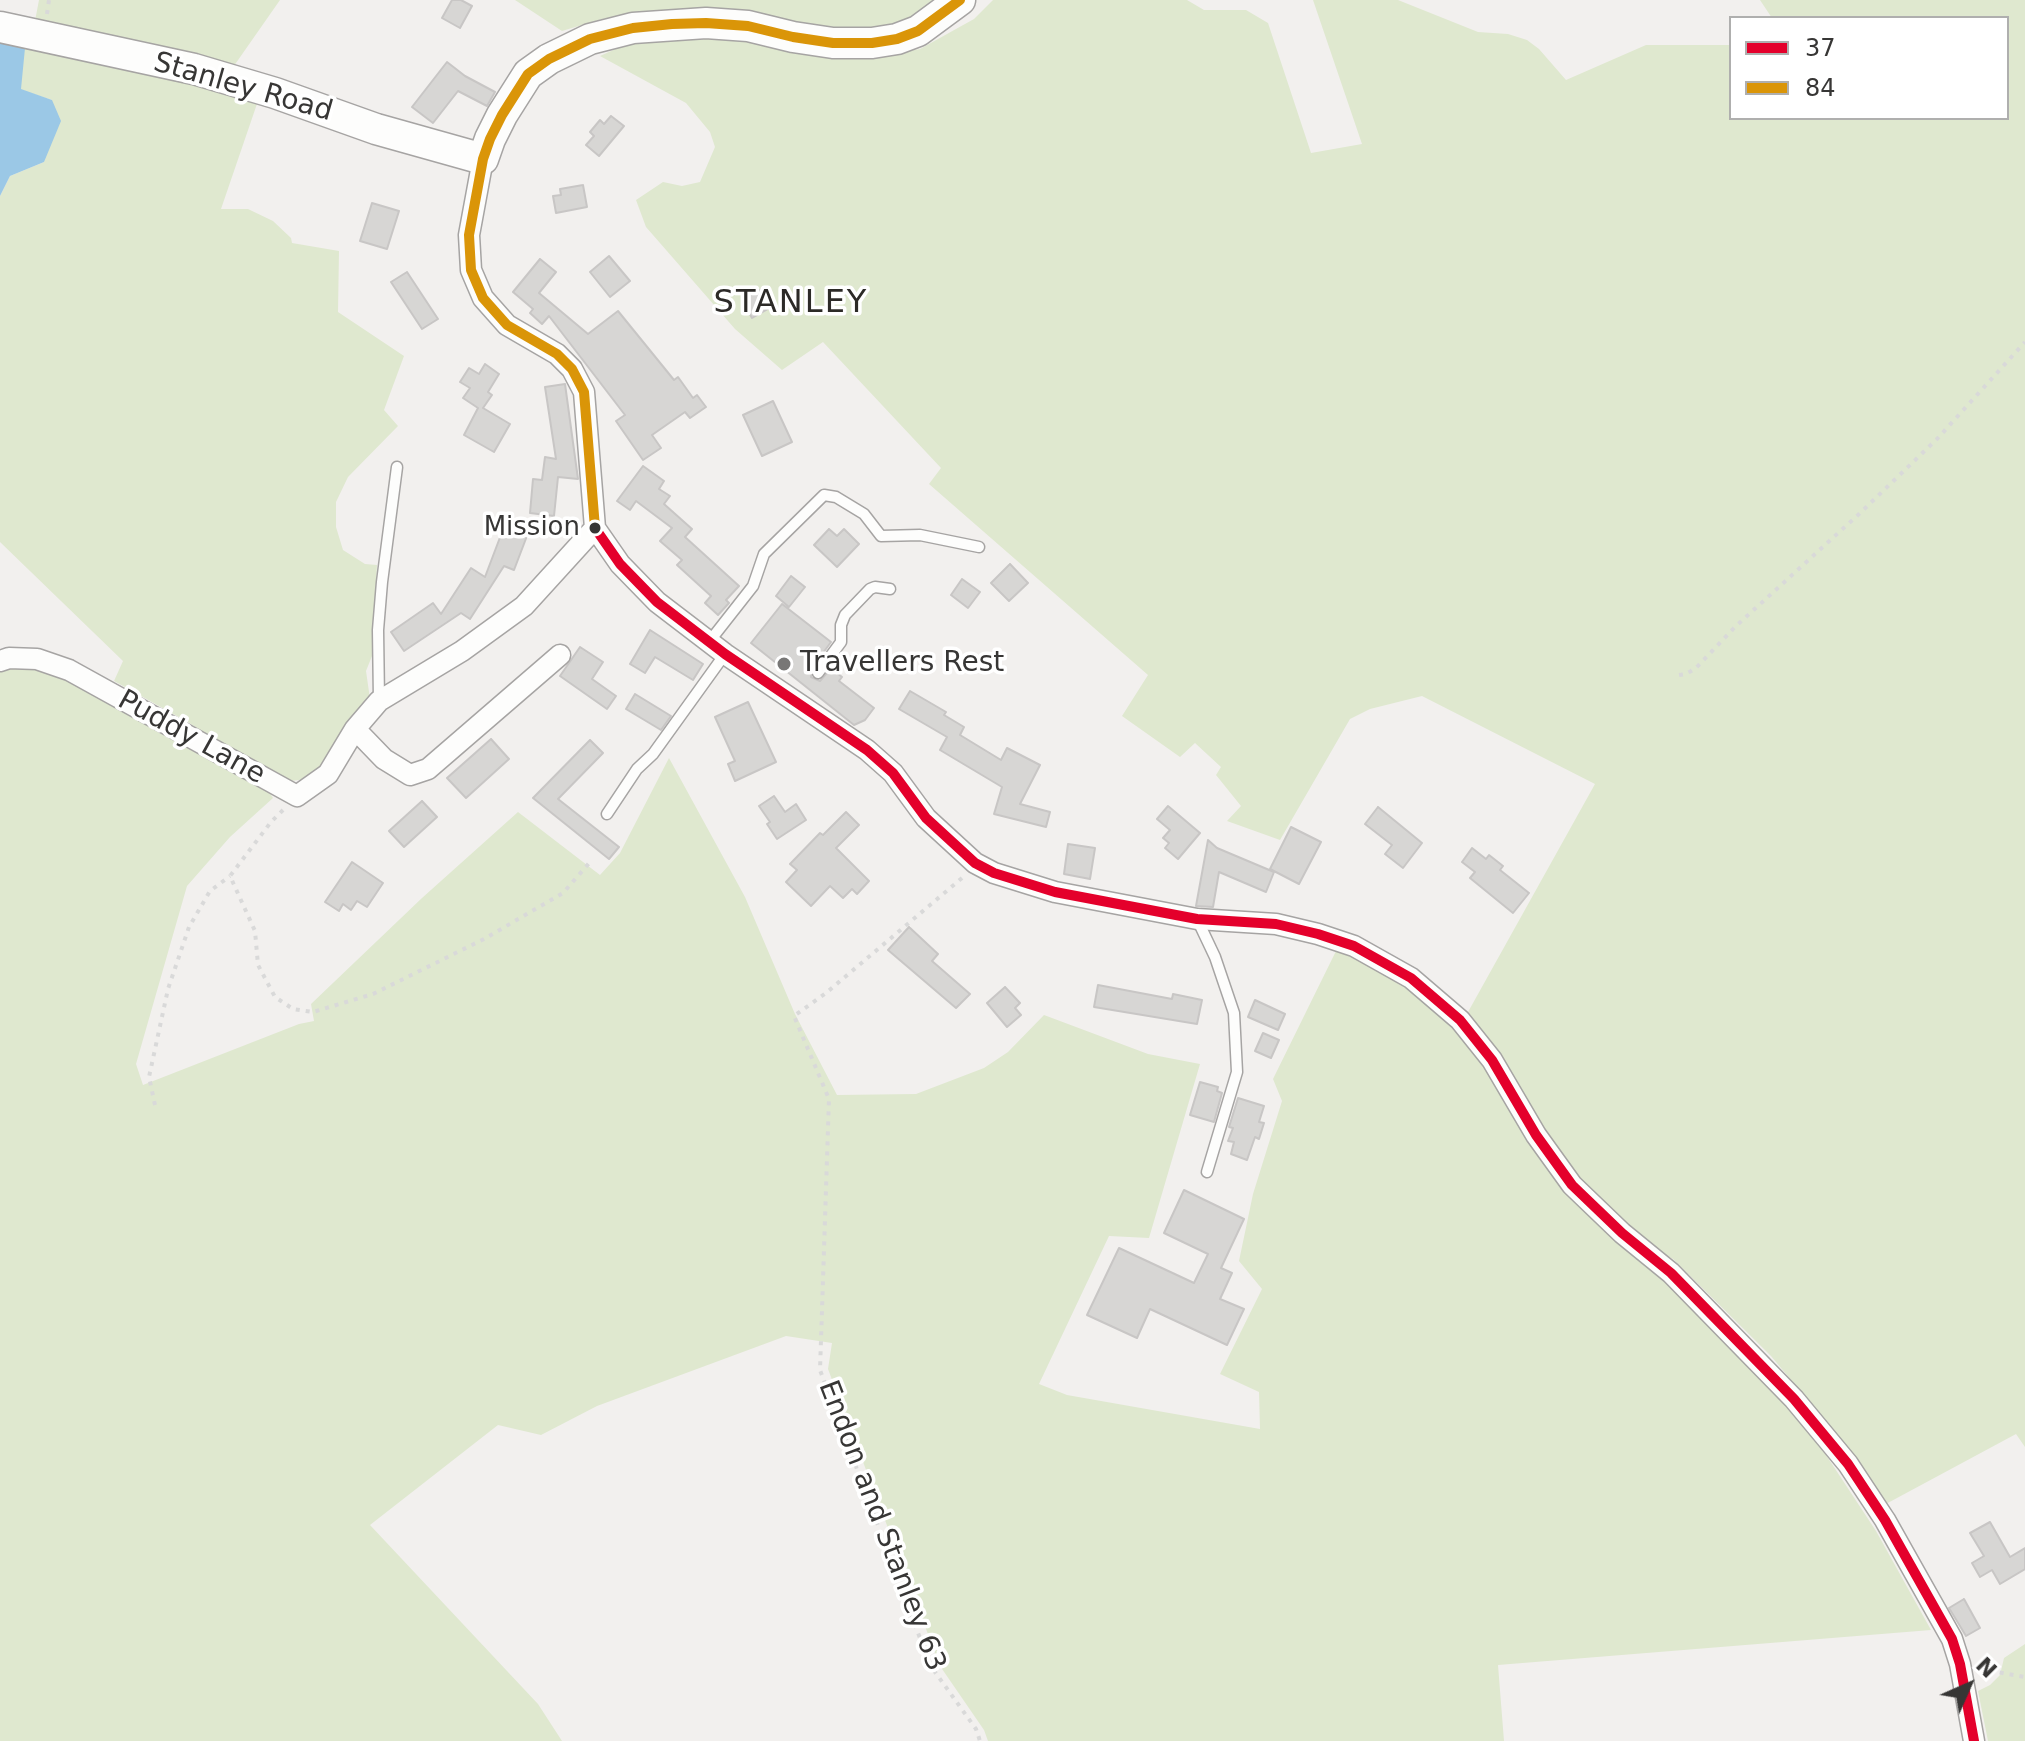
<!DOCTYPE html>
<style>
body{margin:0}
#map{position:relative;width:2025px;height:1741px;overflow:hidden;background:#f2f0ee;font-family:"DejaVu Sans",sans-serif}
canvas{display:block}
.legend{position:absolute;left:1729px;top:16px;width:280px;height:104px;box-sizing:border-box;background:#fff;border:2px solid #afafae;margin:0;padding:10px 14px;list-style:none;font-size:24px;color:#373635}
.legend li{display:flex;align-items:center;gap:16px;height:40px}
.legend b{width:40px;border:2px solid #afafae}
.north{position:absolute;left:1929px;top:1645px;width:80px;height:80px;-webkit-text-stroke:6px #fff;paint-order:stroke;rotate:45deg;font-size:22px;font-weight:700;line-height:32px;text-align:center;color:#373635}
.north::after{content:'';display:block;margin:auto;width:28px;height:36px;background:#373635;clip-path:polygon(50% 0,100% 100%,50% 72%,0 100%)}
</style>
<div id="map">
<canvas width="2025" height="1741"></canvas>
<ul class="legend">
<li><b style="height:10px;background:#e4002b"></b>37</li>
<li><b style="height:10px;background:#da9508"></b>84</li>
</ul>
<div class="north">N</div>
</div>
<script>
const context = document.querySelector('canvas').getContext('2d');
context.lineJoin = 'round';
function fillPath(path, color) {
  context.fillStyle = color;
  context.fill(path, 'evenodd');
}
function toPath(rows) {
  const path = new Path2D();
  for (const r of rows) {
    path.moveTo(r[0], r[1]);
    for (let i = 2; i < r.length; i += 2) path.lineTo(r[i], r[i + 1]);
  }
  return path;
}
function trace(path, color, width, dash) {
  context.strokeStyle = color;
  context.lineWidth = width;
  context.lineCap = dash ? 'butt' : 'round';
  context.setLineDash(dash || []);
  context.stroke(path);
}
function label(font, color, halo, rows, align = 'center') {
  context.font = font + ' "DejaVu Sans",sans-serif';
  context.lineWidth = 7;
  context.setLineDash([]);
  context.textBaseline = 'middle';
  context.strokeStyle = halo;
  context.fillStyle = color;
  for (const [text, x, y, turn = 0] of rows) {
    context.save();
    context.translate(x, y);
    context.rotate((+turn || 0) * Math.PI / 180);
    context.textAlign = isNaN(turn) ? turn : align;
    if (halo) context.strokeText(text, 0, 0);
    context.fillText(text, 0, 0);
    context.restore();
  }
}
const green = toPath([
 [39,0,280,0,229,73,35,21],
 [515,0,943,0,890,30,818,33,687,12,602,19,562,31],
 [993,0,1187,0,1204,10,1246,10,1268,23,1311,153,1362,144,1313,0,1398,0,1478,32,1508,34,1527,40,1539,49,1566,80,1646,45,1731,45,1731,118,2007,118,2007,18,1772,18,1760,0,2025,0,2025,1447,2016,1434,1884,1505,1827,1423,1771,1356,1673,1259,1654,1248,1578,1178,1537,1122,1496,1051,1468,1012,1595,784,1422,696,1370,709,1350,719,1280,840,1227,821,1241,806,1216,775,1221,767,1195,743,1180,757,1122,716,1148,675,929,484,941,468,823,342,782,370,735,329,646,227,636,200,663,182,682,186,700,182,715,147,710,132,686,103,600,56,631,42,756,37,868,58,920,49,974,19],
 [0,42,259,98,221,209,248,209,273,221,291,238,292,243,339,251,338,312,404,356,384,410,398,426,348,477,336,502,336,527,343,550,365,564,377,565,372,656,366,671,370,699,320,771,307,779,290,781,261,768,186,721,114,681,123,661,0,542,0,196,10,176,44,162,52,100,21,90],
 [42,667,77,679,264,784,273,798,230,837,187,886,136,1064,143,1085,299,1024,314,1021,311,1004,422,898,518,812,600,875,620,853,669,758,745,897,795,1014,837,1095,916,1094,984,1068,1008,1052,1044,1015,1148,1054,1200,1064,1149,1238,1109,1236,1039,1384,1067,1395,1260,1429,1259,1392,1220,1374,1262,1289,1239,1261,1253,1194,1282,1101,1273,1079,1337,949,1397,978,1441,1013,1489,1068,1645,1262,1777,1395,1826,1455,1876,1531,1931,1630,1498,1665,1504,1741,988,1741,984,1730,940,1666,828,1369,832,1343,786,1336,597,1406,541,1435,498,1425,370,1525,538,1704,562,1741,0,1741,0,668],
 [2025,1644,2025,1741,1988,1741,1978,1691,1990,1685,2000,1675,2004,1658]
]);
const water = toPath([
 [0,42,25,48,21,89,52,100,61,121,44,162,10,176,0,196]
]);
const building = toPath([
 [452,0,461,0,472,6,460,28,442,18,452,0],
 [447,62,465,76,495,92,487,106,458,91,433,123,412,107,447,62],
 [611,116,624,126,599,156,586,145,594,136,590,132,600,120,604,124,611,116],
 [583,185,587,207,556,213,553,196,561,195,560,189,583,185],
 [372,203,399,211,387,249,360,241,372,203],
 [609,256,630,281,610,297,590,272,609,256],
 [540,259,556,272,539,293,588,334,618,311,674,380,678,377,693,398,697,395,706,407,690,418,685,412,652,435,661,448,643,460,616,421,625,415,549,316,542,324,530,313,533,309,513,292,540,259],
 [407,272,438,319,422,329,391,282,407,272],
 [765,287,775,305,752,318,742,300,765,287],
 [485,364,499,374,488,392,492,395,483,408,510,424,494,452,464,435,478,408,463,398,470,388,460,382,469,368,479,374,485,364],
 [565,384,578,479,558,477,554,516,530,513,533,479,542,480,545,457,556,459,545,387,565,384],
 [773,401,792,442,762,456,743,415,773,401],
 [643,466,664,481,659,489,670,496,664,504,692,529,685,537,739,586,726,600,729,603,718,615,705,603,711,596,677,565,682,560,660,541,672,528,636,501,630,510,617,501,643,466],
 [507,519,530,528,514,570,504,566,470,619,461,613,404,651,391,632,433,603,441,614,471,568,485,577,507,519],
 [829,529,837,536,844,529,859,544,837,567,814,545,829,529],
 [1010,564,1028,583,1009,601,991,583,1010,564],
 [791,576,805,587,789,607,776,596,791,576],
 [962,579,980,592,968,608,951,595,962,579],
 [782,604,831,642,812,668,811,677,820,681,831,668,842,677,839,681,874,708,865,720,854,725,751,643,782,604],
 [650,630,703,664,693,680,655,657,645,673,630,664,650,630],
 [580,647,603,662,592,679,616,696,607,709,560,676,580,647],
 [910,691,946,712,944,715,964,727,960,735,1001,760,1007,748,1040,765,1020,804,1050,812,1046,827,994,814,1002,787,940,750,947,737,899,709,910,691],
 [635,694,671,716,661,730,626,709,635,694],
 [748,702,776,762,735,781,728,764,735,761,715,717,748,702],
 [491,739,509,759,466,798,447,778,491,739],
 [590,740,603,753,558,799,619,847,609,859,533,798,590,740],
 [774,796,785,812,796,804,806,820,777,839,767,824,770,822,759,806,774,796],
 [422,801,437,817,404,847,389,831,422,801],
 [1168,806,1200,833,1178,859,1165,848,1169,843,1163,838,1170,830,1157,819,1168,806],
 [1378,807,1422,843,1403,868,1385,854,1392,845,1365,824,1378,807],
 [846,812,859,825,836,848,869,881,857,894,852,889,843,898,830,886,811,906,786,882,797,870,790,864,820,833,823,835,846,812],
 [1291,827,1321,842,1299,884,1270,869,1291,827],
 [1208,840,1217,848,1274,872,1266,892,1219,872,1213,907,1196,906,1208,840],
 [1068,844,1095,848,1090,879,1064,874,1068,844],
 [1472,848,1486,859,1489,855,1503,866,1500,870,1529,893,1513,913,1470,878,1475,872,1462,862,1472,848],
 [352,862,383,883,367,907,357,901,351,910,343,904,339,911,325,902,352,862],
 [909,927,938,954,932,961,970,994,956,1008,888,950,909,927],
 [1098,985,1172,999,1173,994,1202,1000,1197,1024,1094,1007,1098,985],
 [1005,987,1020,1003,1015,1008,1021,1015,1007,1027,987,1003,1005,987],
 [1255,1000,1285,1014,1278,1030,1248,1017,1255,1000],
 [1263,1033,1279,1040,1271,1058,1255,1051,1263,1033],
 [1200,1082,1218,1087,1217,1091,1222,1093,1214,1122,1190,1115,1200,1082],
 [1238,1098,1264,1106,1259,1122,1264,1123,1259,1139,1255,1137,1247,1160,1231,1154,1234,1142,1228,1141,1233,1128,1229,1127,1238,1098],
 [1184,1190,1244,1219,1221,1268,1232,1273,1220,1299,1244,1309,1227,1345,1150,1309,1137,1338,1087,1315,1119,1248,1194,1283,1208,1254,1164,1233,1184,1190],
 [1990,1522,2010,1557,2025,1548,2025,1569,2000,1584,1992,1570,1980,1577,1972,1563,1984,1556,1970,1533,1990,1522],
 [1964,1599,1980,1628,1966,1636,1949,1608,1964,1599]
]);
const path = toPath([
 [47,14,49,0],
 [1679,675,1686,674,1696,668,1736,626,1858,515,1937,439,2025,342],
 [283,810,271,822,230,876,255,931,258,965,275,997,293,1009,313,1012,373,994,484,939,563,893,591,861],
 [962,878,826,993,794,1016,829,1099,820,1370,930,1665,976,1729,980,1741],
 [155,1105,149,1077,168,989,189,927,210,891,230,876],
 [1980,1669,2025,1677]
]);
const lane = toPath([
 [709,642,753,586,764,554,824,495,836,497,864,514,881,536,920,535,979,547],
 [818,673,841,642,841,625,845,615,870,589,875,587,890,589],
 [379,700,378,630,382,582,397,467],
 [607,814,637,769,653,754,725,654],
 [1197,919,1215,957,1234,1013,1237,1072,1207,1172]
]);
const street = toPath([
 [483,159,469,235,471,270,483,298,507,325,557,354,572,369,584,392,595,528],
 [595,528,620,564,657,602,725,654,867,750,893,773,926,818,975,863,994,873,1055,892,1197,919,1276,924,1318,934,1354,946,1411,978,1460,1020,1492,1060,1536,1135,1572,1185,1622,1233,1671,1273,1794,1399,1848,1464,1885,1520,1952,1639,1960,1664,1974,1741],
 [0,661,9,658,37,659,69,670,297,796,328,774,355,729,379,701,462,651,524,606,595,528],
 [355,729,384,759,410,775,428,769,560,655]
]);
const secondary = toPath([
 [0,27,194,69,275,93,376,129,483,159,490,139,502,115,528,74,549,59,590,39,633,28,706,23,748,26,793,37,833,43,872,43,897,39,918,31,960,0]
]);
const bus1 = toPath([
 [595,528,620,564,657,602,725,654,867,750,893,773,926,818,975,863,994,873,1055,892,1197,919,1276,924,1318,934,1354,946,1411,978,1460,1020,1492,1060,1536,1135,1572,1185,1622,1233,1671,1273,1794,1399,1848,1464,1885,1520,1952,1639,1960,1664,1974,1741]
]);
const bus2 = toPath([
 [595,528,584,392,572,369,557,354,507,325,483,298,471,270,469,235,483,159,490,139,502,115,528,74,549,59,590,39,633,28,672,24,706,23,748,26,793,37,833,43,872,43,897,39,918,31,960,0]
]);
const markers = [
 [595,528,7,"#373635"],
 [784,664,8,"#787776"]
];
const busNames = [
 ["Mission",580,528]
];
const streetNames = [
 ["Stanley Road",243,88,16],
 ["Puddy Lane",191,738,29],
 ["Endon and Stanley 63",881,1526,69]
];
const poiNames = [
 ["Travellers Rest",800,664]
];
const quarterNames = [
 ["STANLEY",791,304]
];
fillPath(green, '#dfe8cf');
fillPath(water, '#9bc8e6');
fillPath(building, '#d7d6d4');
trace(building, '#c8c6c5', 2);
trace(lane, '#a6a4a3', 13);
trace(street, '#a6a4a3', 23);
trace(secondary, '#a6a4a3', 33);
trace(path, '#d9d9d9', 4, [4, 6]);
trace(lane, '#fdfdfc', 10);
trace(street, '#fdfdfc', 20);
trace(secondary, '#fdfdfc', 30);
trace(bus1, '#e4002b', 10);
trace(bus2, '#da9508', 10);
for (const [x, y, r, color] of markers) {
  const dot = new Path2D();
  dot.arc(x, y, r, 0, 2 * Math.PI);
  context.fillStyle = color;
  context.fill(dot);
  trace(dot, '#fff', 3);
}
label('26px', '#373635', '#fff', busNames, 'right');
label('28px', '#373635', '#fff', streetNames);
label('28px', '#373635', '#fff', poiNames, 'left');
context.letterSpacing = '2px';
label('32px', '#2c2a27', '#fff', quarterNames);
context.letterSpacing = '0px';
</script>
